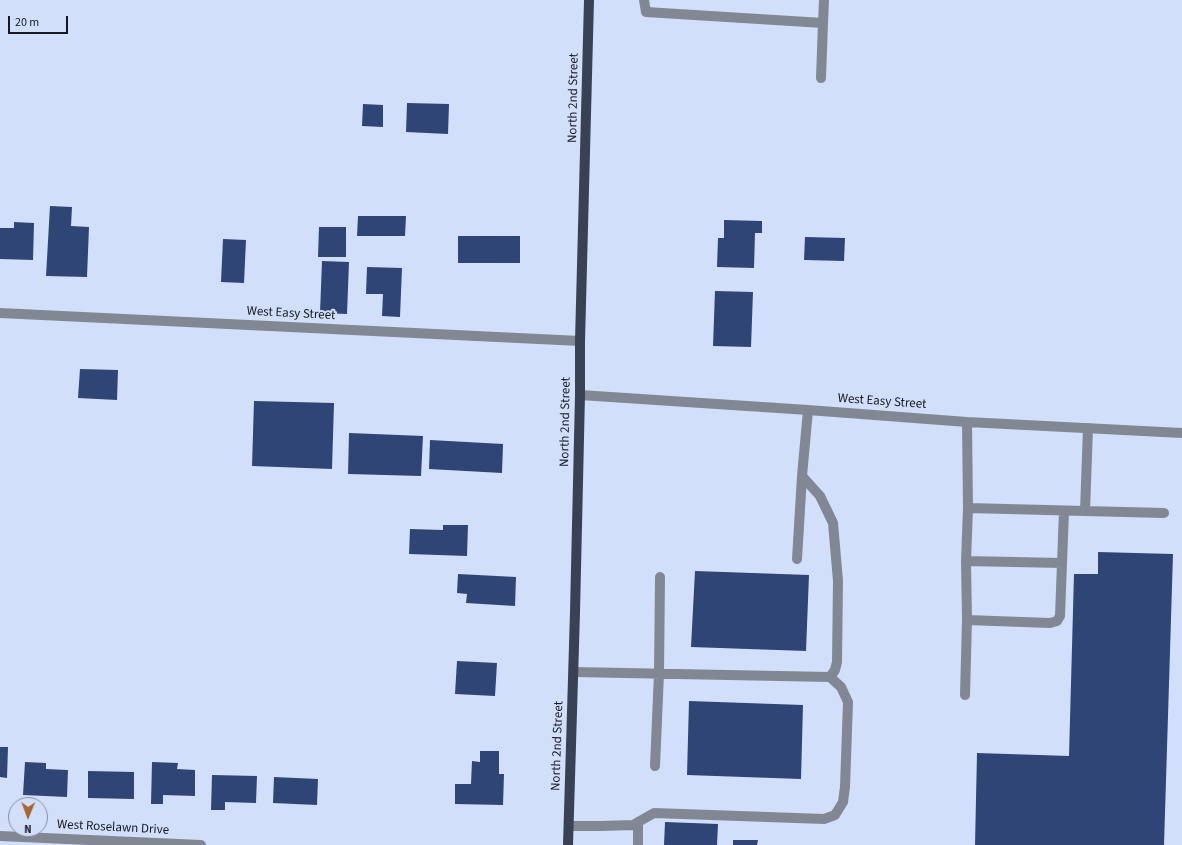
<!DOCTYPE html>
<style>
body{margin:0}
#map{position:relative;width:1182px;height:845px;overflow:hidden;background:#d2dffa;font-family:"Source Sans 3",sans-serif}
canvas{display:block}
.north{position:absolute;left:8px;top:797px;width:40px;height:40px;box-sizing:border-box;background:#d2dffa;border:1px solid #8690a4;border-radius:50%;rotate:181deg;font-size:11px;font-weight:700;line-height:16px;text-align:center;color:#151922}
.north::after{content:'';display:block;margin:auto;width:14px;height:18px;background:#a86632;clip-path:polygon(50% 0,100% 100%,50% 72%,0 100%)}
.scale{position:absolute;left:8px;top:16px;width:60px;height:18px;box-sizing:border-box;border:2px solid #151922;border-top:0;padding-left:5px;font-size:12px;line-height:14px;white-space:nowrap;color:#151922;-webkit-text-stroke:3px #d2dffa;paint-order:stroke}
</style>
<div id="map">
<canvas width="1182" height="845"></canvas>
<div class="north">N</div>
<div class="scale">20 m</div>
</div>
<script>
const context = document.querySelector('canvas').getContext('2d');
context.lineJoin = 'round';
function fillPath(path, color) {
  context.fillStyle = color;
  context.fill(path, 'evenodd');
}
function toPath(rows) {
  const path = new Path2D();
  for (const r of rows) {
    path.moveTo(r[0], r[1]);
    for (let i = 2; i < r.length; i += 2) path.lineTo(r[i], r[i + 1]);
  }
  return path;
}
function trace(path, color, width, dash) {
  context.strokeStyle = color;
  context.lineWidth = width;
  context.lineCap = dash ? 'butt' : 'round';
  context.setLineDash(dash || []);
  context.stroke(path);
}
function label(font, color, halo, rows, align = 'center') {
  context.font = font + ' "Source Sans 3",sans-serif';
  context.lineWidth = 4;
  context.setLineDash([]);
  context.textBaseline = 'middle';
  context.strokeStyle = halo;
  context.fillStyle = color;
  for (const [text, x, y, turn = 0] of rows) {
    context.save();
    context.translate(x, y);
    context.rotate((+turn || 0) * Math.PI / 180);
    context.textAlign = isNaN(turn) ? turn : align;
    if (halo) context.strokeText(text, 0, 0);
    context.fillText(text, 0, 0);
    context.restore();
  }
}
const building = toPath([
 [407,103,449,104,448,134,406,132],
 [363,104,383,105,383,127,362,126],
 [50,206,72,207,71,226,89,227,87,277,46,276],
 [358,216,406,216,405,236,357,236],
 [724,220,762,221,762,233,755,233,754,268,717,267,718,238,724,238],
 [14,222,34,223,33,260,0,259,0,228,14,228],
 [319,227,346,227,346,257,318,257],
 [458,236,520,236,520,263,458,263],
 [805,237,845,238,844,261,804,260],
 [223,239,246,240,244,283,221,282],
 [322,261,349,262,347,314,320,313],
 [367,267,402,268,400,317,382,316,383,294,366,294],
 [715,291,753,292,751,347,713,346],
 [80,369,118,370,117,400,78,398],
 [254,401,334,403,332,469,252,466],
 [349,433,423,436,421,476,348,474],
 [430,440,503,444,502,473,429,469],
 [443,525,468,525,467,556,409,554,410,529,443,530],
 [1098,552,1173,554,1164,845,975,845,977,753,1069,756,1074,574,1098,574],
 [695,571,809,575,806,651,691,647],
 [458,574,516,577,515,606,466,603,467,594,457,593],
 [457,661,497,663,495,696,455,694],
 [689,701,803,705,801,779,687,775],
 [0,747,8,747,7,778,0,777],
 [480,751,499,751,499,774,504,774,503,805,455,804,455,784,471,784,472,761,480,762],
 [25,762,46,763,46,769,68,770,67,797,23,795],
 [152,762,178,763,177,769,195,770,195,796,163,795,163,804,151,804],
 [88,771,134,772,134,799,88,798],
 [212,775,257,776,256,803,225,802,225,810,211,810],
 [274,777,318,779,317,805,273,803],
 [665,822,718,824,717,845,664,845],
 [733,840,758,840,757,845,733,845]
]);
const minor = toPath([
 [644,0,646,12,823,23,824,0],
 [821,78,823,23],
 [0,313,580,341],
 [580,395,808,410,967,422,1182,433],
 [967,422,968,508,1085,511,1088,428],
 [968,508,966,561,967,620,1050,623,1057,621,1060,616,1064,511],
 [1085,511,1164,513],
 [797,559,802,476,808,410],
 [966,561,1062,563],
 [574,672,830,677,835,670,837,662,838,581,833,523,820,496,802,476],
 [965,695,967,620],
 [655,766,659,673,660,577],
 [569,826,601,826,633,825,654,813,824,819,835,815,843,802,845,787,848,702,841,687,830,677],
 [0,836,201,845],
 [638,845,638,822]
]);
const major = toPath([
 [568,845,575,612,580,395,580,341,589,0]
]);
const streetNames = [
 ["North 2nd Street",574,98,-89],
 ["West Easy Street",291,314,3],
 ["West Easy Street",882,402,4],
 ["North 2nd Street",566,422,-89],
 ["North 2nd Street",558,746,-88],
 ["West Roselawn Drive",113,828,3]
];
fillPath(building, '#2e4576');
trace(minor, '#828893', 10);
trace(major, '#394254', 10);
label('13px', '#151922', '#d2dffa', streetNames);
</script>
